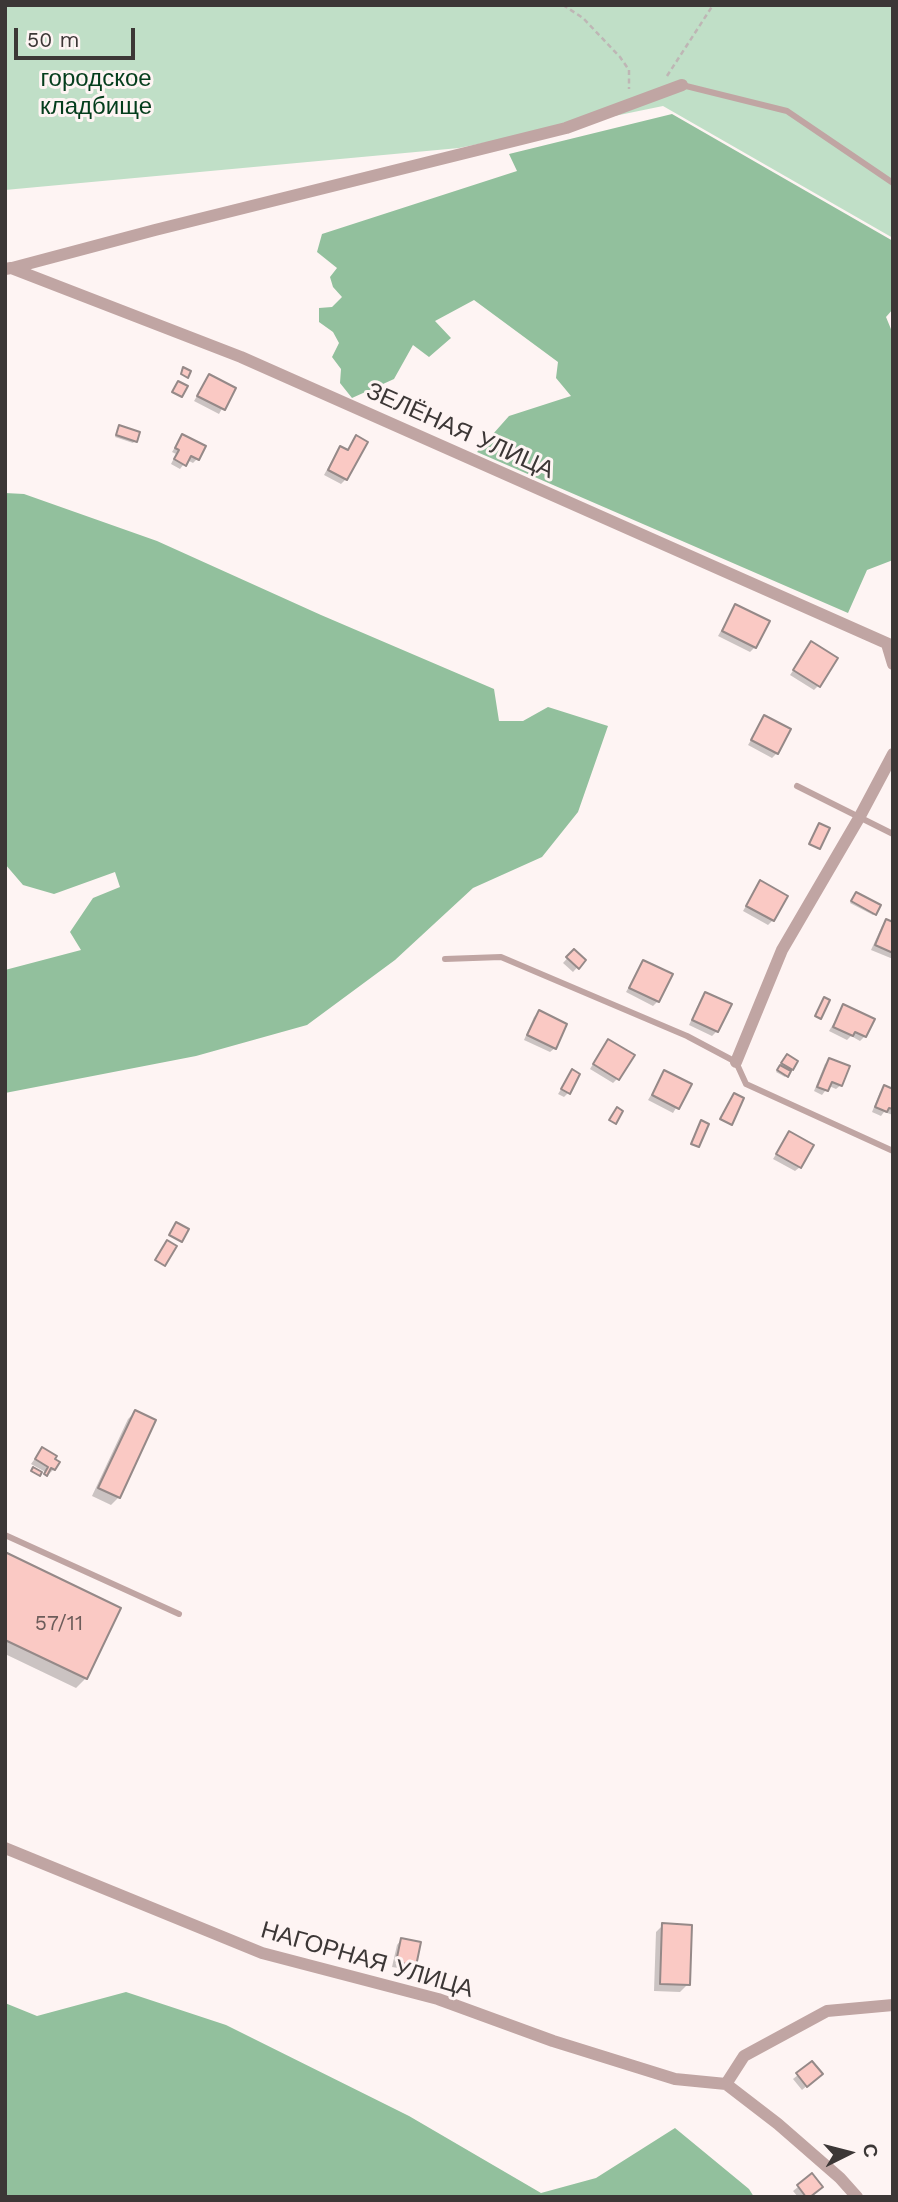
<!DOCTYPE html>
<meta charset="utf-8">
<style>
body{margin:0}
#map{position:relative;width:898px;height:2202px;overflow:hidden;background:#fef4f3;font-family:"Work Sans",sans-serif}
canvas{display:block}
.frame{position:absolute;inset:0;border:7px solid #3c3736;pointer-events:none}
.north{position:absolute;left:814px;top:2118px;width:70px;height:70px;-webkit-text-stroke:5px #fef4f3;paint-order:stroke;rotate:84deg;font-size:19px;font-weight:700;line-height:28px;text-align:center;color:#3c3736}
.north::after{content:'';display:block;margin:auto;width:24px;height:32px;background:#3c3736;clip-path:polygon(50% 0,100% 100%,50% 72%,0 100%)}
.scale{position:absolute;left:14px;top:28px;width:121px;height:32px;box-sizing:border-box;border:4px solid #3c3736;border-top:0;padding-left:9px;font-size:21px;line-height:24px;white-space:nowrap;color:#3c3736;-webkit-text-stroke:5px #fef4f3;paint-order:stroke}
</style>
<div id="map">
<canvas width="898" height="2202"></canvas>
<div class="frame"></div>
<div class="north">С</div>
<div class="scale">50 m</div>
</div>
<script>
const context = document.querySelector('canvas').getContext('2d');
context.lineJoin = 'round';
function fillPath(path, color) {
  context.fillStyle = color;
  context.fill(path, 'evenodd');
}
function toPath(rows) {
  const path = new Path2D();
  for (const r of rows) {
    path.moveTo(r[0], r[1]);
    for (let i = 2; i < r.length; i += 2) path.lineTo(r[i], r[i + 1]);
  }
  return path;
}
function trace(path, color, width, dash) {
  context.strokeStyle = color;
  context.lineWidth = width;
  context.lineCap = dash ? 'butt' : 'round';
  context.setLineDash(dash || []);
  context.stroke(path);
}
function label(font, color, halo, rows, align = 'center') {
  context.font = font + ' "Work Sans",sans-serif';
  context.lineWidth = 6;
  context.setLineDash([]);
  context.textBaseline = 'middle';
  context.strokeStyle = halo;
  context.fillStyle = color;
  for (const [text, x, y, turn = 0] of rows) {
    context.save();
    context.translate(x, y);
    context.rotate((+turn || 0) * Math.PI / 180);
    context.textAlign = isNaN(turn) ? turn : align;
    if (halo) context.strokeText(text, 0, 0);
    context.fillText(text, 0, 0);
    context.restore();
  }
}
const green = toPath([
 [5,5,893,5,893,238,663,106,459,148,5,190]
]);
const forest = toPath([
 [672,114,893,241,893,309,886,317,893,334,893,560,867,570,848,613,477,452,509,416,571,396,556,378,558,362,474,300,435,321,451,338,429,357,413,345,394,379,352,398,340,383,341,369,332,357,339,343,333,332,319,322,319,308,332,307,342,297,333,287,330,277,337,268,317,252,322,234,517,171,509,154],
 [5,493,24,494,157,541,321,615,494,689,499,721,523,721,548,707,608,726,578,812,542,857,473,888,395,960,307,1025,196,1056,5,1093,5,970,81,950,70,932,93,898,120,887,115,872,54,894,23,885,5,864],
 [126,1992,226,2025,409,2116,541,2193,596,2178,675,2128,749,2189,754,2197,5,2197,5,2003,37,2016]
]);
const shadow = toPath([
 [209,376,233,389,219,414,194,401],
 [118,429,138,433,135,441,133,443,115,437],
 [182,436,197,459,193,463,187,460,180,469,171,464,176,454,172,452],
 [356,438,346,479,341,484,324,475,336,453,341,448,347,451],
 [735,606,755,647,750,652,718,636],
 [812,643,818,686,814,690,790,675],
 [765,717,777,753,772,758,748,745],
 [760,882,773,920,768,925,743,911],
 [854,896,875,914,873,915,850,903],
 [887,921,893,924,893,959,871,950,882,926],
 [574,951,584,960,573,972,563,963],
 [643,962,658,1001,653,1006,626,992],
 [706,994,717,1031,712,1036,689,1025,701,999],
 [844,1006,865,1036,860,1041,851,1036,847,1040,829,1031],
 [539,1012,555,1048,550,1052,524,1040,534,1017],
 [604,1045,618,1078,613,1083,590,1069],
 [785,1058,792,1069,785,1077,776,1072],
 [830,1060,841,1085,836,1089,829,1086,822,1095,814,1091,825,1064],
 [572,1072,568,1093,564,1097,558,1094],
 [665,1072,690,1085,673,1113,648,1100],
 [884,1087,893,1091,893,1115,884,1112,881,1116,872,1112,880,1092],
 [789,1133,800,1167,795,1171,773,1159],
 [135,1412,119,1497,111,1505,92,1496,128,1419],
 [42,1449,54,1469,49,1474,31,1464],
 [5,1554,119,1609,86,1678,76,1688,5,1654],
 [663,1925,688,1984,680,1992,654,1991,656,1932],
 [401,1940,414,1966,410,1970,392,1967,397,1945],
 [798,2075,816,2078,802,2090,793,2079],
 [812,2176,809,2197,798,2197,793,2191]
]);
const building = toPath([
 [183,367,191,371,188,378,181,374,183,367],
 [209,374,236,388,225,410,197,396,209,374],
 [178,381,188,386,182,397,172,392,178,381],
 [119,425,140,432,137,442,116,435,119,425],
 [182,434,206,446,199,460,191,456,186,466,174,459,179,450,175,448,182,434],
 [356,435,368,442,347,480,328,470,340,446,348,450,356,435],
 [735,604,770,621,756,648,722,631,735,604],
 [811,641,838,658,820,687,793,670,811,641],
 [764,715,791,729,778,754,751,740,764,715],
 [819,823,830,828,820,849,809,844,819,823],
 [760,880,788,896,774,921,746,906,760,880],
 [856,892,881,905,876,915,851,901,856,892],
 [886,919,893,922,893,953,875,945,886,919],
 [574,949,586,960,579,969,566,957,574,949],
 [643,960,673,974,659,1002,629,988,643,960],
 [705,992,732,1004,718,1032,692,1020,705,992],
 [824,997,830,1000,821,1019,815,1016,824,997],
 [843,1004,875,1019,866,1037,855,1032,853,1036,833,1027,843,1004],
 [539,1010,567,1024,556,1049,527,1035,539,1010],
 [608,1039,635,1055,619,1080,593,1064,608,1039],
 [787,1054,798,1061,793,1070,781,1063,787,1054],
 [829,1058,850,1066,842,1086,832,1082,828,1091,817,1087,829,1058],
 [780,1065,791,1071,788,1077,777,1070,780,1065],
 [572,1069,580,1074,570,1094,561,1089,572,1069],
 [664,1070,692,1084,679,1109,652,1095,664,1070],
 [884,1085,893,1089,893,1109,889,1108,887,1112,875,1107,884,1085],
 [734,1093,744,1098,732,1125,720,1119,734,1093],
 [617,1107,623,1111,616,1124,609,1120,617,1107],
 [701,1120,709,1124,699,1147,691,1144,701,1120],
 [789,1131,814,1145,801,1168,776,1154,789,1131],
 [176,1222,189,1229,182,1242,169,1235,176,1222],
 [167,1240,177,1246,165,1266,155,1260,167,1240],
 [135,1410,156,1420,120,1498,98,1488,135,1410],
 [42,1447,57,1456,55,1459,60,1462,55,1470,51,1468,47,1476,44,1474,48,1467,35,1459,42,1447],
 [33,1467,42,1472,40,1476,31,1471,33,1467],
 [5,1552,121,1608,87,1679,5,1640,5,1552],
 [662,1923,692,1925,690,1985,660,1984,662,1923],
 [401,1938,421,1942,416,1966,396,1962,401,1938],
 [812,2061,823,2074,807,2087,796,2073,812,2061],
 [812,2173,823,2187,810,2197,806,2197,797,2185,812,2173]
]);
const path = toPath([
 [563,5,583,18,620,57,629,70,629,89],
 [667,76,713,5]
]);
const lane = toPath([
 [682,85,787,111,893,183],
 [797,786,893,834],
 [445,959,501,957,687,1036,736,1062,746,1084,893,1151],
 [5,1535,179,1614]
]);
const street = toPath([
 [12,268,155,230,566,128,682,85],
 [5,269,11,268,241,357,893,646],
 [887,644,893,664],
 [736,1062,782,950,859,818,893,754],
 [5,1848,262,1953,438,1999,553,2041,675,2079,726,2084],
 [726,2084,744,2056,827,2011,893,2005],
 [726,2084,778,2124,840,2178,857,2197]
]);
const numberNames = [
 ["57/11",59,1624]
];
const parkNames = [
 ["городское",96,79],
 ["кладбище",96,107]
];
const streetNames = [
 ["ЗЕЛЁНАЯ УЛИЦА",460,431,24],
 ["НАГОРНАЯ УЛИЦА",367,1960,16]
];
fillPath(green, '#c0dfc7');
fillPath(forest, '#92c09d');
fillPath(shadow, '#0003');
fillPath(building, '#fac9c4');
trace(building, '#958988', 2);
trace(path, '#beb6b5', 2.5, [5, 3.5]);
trace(lane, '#c0a5a3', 6);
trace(street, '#c0a5a3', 12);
label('21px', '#6c5c5a', null, numberNames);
label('24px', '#043d1c', '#fef4f3', parkNames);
label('24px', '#3c3736', '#fef4f3', streetNames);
</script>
